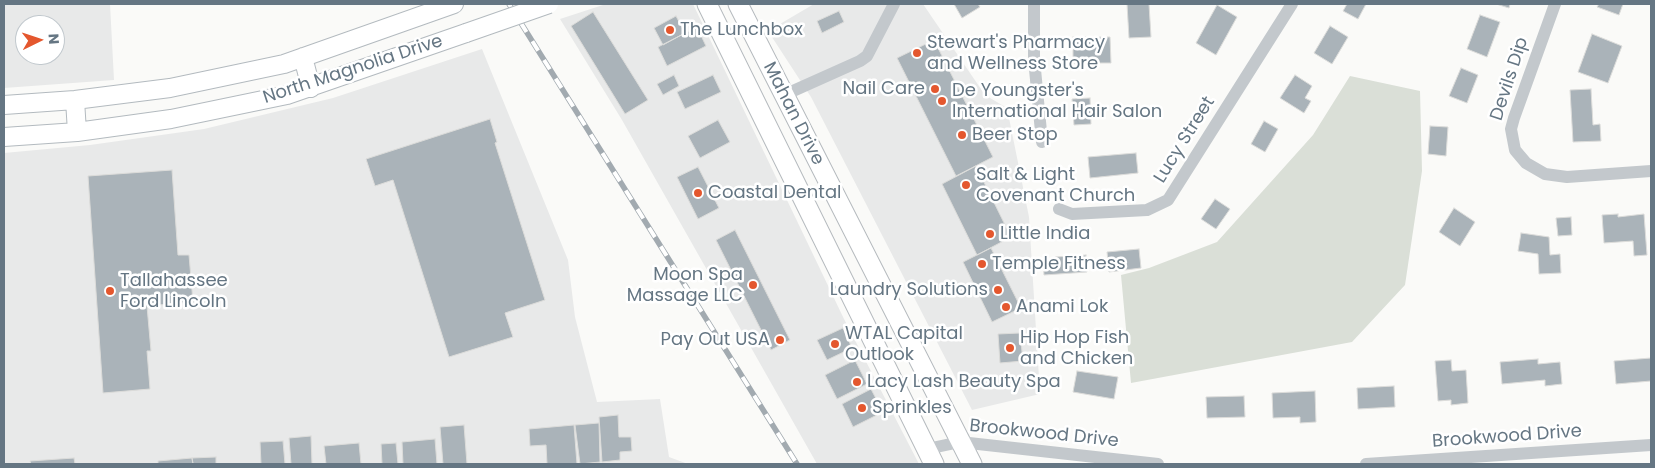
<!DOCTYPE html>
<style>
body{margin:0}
#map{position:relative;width:1655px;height:468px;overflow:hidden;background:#fafaf8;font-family:Poppins,sans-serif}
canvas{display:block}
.frame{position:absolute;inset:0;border:5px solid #657683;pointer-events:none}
.north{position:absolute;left:15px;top:15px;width:50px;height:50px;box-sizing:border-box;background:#fff;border:1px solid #c1c8cd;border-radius:50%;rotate:86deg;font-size:14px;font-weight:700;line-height:20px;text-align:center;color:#657683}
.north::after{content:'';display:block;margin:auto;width:18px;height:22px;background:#e4572e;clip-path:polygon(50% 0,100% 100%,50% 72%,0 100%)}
</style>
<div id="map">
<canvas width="1655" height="468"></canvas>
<div class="frame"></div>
<div class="north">N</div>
</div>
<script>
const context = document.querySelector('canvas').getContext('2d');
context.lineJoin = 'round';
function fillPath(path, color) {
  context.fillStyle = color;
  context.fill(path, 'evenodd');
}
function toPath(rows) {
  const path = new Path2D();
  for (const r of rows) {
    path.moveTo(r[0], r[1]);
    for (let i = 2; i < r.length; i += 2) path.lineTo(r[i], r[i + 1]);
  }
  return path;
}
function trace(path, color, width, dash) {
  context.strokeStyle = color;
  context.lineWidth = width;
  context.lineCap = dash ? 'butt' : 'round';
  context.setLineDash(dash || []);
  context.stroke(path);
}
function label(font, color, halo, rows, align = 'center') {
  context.font = font + ' Poppins,sans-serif';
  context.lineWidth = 5;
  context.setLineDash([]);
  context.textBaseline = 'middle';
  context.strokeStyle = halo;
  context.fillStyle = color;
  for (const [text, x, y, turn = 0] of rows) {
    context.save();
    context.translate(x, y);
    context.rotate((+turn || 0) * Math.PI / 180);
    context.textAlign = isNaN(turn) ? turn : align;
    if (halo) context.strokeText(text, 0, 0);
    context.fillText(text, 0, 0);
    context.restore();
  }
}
const built = toPath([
 [4,4,110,4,114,80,4,88],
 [25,25,55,25,55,55,25,55],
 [606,4,693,4,844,319,919,464,817,464,622,120,560,19],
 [814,4,923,4,985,95,1007,108,1029,217,1040,394,972,410,811,97,768,31],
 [482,49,568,260,575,317,597,402,660,399,669,457,688,464,4,464,4,153,90,145,204,129,333,98]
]);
const green = toPath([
 [1350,76,1420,91,1422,171,1405,285,1352,342,1131,383,1121,275,1149,268,1217,242,1313,135]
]);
const building = toPath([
 [954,4,978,4,980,7,962,18,954,4],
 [1127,4,1149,4,1151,37,1129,38,1127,4],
 [1347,4,1366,4,1358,19,1343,11,1347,4],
 [1496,4,1510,4,1509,8,1496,4],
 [1599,4,1623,4,1619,15,1597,7,1599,4],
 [1217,5,1237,17,1216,55,1196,43,1217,5],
 [839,11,844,22,822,33,817,21,839,11],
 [593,12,648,100,625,114,571,26,593,12],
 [1480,15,1500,22,1487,57,1467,49,1480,15],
 [676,16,685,33,663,45,654,28,676,16],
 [1330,26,1348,37,1332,64,1314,53,1330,26],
 [697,27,706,46,667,66,658,47,697,27],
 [1592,34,1622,46,1608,83,1578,72,1592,34],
 [1073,37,1110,37,1111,63,1073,63,1073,37],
 [934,40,993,157,956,176,897,58,934,40],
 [1461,68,1478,75,1467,103,1449,96,1461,68],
 [674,75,679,86,663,95,657,84,674,75],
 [713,75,721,92,685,109,677,92,713,75],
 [1295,75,1312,86,1305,98,1311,101,1304,113,1280,98,1295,75],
 [1591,89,1593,125,1600,124,1601,141,1573,142,1570,90,1591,89],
 [1090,98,1091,124,1074,125,1072,99,1090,98],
 [490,119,497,142,495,143,545,300,505,313,513,337,449,357,393,180,375,186,366,159,490,119],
 [718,120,730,142,700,158,688,136,718,120],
 [1264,121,1278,129,1265,152,1251,144,1264,121],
 [1430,126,1448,127,1446,156,1428,154,1430,126],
 [1136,153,1138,173,1090,178,1088,157,1136,153],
 [976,166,1011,237,977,255,942,184,976,166],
 [698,167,719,208,698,219,677,177,698,167],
 [172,170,178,255,189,255,193,302,147,306,151,351,147,351,150,389,103,393,88,176,172,170],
 [1215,199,1230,209,1216,229,1201,219,1215,199],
 [1454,208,1475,222,1460,246,1439,232,1454,208],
 [1618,214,1618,217,1644,214,1647,255,1634,256,1633,241,1604,243,1602,215,1618,214],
 [1571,217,1572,235,1558,236,1556,218,1571,217],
 [735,230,790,340,771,350,716,240,735,230],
 [1521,233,1549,237,1550,255,1560,254,1561,273,1539,274,1538,254,1518,251,1521,233],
 [991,248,1021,308,992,322,963,262,991,248],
 [1139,249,1141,268,1109,272,1107,252,1139,249],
 [1086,255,1087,272,1044,275,1043,261,1055,260,1055,257,1086,255],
 [843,328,852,348,827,360,817,340,843,328],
 [1020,333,1023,361,1000,363,998,334,1020,333],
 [1651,358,1651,381,1616,384,1614,361,1651,358],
 [1538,359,1538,364,1560,362,1562,384,1545,386,1545,380,1502,384,1500,362,1538,359],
 [855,360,867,384,837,399,825,375,855,360],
 [1451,360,1452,371,1466,370,1468,403,1451,405,1451,400,1438,401,1435,361,1451,360],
 [1077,371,1118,377,1114,399,1073,392,1077,371],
 [1394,386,1395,407,1358,409,1357,388,1394,386],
 [871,389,883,412,853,427,842,404,871,389],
 [1315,391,1316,422,1300,423,1300,417,1273,418,1272,393,1315,391],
 [1244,396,1245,417,1207,418,1206,397,1244,396],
 [618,415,619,437,631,437,632,451,620,452,620,460,602,462,599,417,618,415],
 [599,423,600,462,580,464,575,425,599,423],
 [464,425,467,464,443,464,440,427,464,425],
 [574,425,577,464,547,464,546,445,530,446,529,429,574,425],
 [311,436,312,464,291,464,289,438,311,436],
 [435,439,437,464,403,464,402,442,435,439],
 [283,441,285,464,261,464,260,442,283,441],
 [359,443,361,464,326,464,324,446,359,443],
 [396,443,398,464,382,464,381,444,396,443],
 [216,457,216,464,193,464,192,458,216,457],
 [74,458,75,464,31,464,30,461,74,458],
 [192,458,193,464,158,464,158,461,192,458]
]);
const minor = toPath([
 [1034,4,1034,59,1042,142],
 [1555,4,1514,118,1511,129,1515,150,1526,163,1545,174,1567,177,1651,171],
 [784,95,860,61,867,56,894,4],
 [1059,209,1072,214,1147,210,1168,200,1292,4],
 [927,449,960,442,1158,464],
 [1366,464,1651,445]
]);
const secondary = toPath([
 [303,57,311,88],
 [75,100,77,132],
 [4,105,75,100,170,88,284,64,454,4],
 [4,137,77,132,171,119,287,95,466,33]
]);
const primary = toPath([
 [707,4,934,464],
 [738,4,972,464]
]);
const rail = toPath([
 [509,4,797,464]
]);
const secondaryBridge = toPath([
 [466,33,549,4]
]);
const markers = [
 [670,30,5,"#e4572e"],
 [917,53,5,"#e4572e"],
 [935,89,5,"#e4572e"],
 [942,101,5,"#e4572e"],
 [962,135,5,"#e4572e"],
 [966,185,5,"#e4572e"],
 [698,193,5,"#e4572e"],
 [990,234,5,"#e4572e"],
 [982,264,5,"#e4572e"],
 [753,285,5,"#e4572e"],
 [998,290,5,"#e4572e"],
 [110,291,5,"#e4572e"],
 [1006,307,5,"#e4572e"],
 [780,340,5,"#e4572e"],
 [835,344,5,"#e4572e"],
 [1010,348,5,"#e4572e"],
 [857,382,5,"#e4572e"],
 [862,408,5,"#e4572e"]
];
const poiNames = [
 ["The Lunchbox",680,30],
 ["Stewart's Pharmacy",927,43],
 ["and Wellness Store",927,64],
 ["Nail Care",925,89,"right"],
 ["De Youngster's",952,91],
 ["International Hair Salon",952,112],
 ["Beer Stop",972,135],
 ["Salt & Light",976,175],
 ["Covenant Church",976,196],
 ["Coastal Dental",708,193],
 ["Little India",1000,234],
 ["Temple Fitness",992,264],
 ["Moon Spa",743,275,"right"],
 ["Massage LLC",743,296,"right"],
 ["Tallahassee",120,281],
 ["Ford Lincoln",120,302],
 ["Laundry Solutions",988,290,"right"],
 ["Anami Lok",1016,307],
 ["WTAL Capital",845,334],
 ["Outlook",845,355],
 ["Hip Hop Fish",1020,338],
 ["and Chicken",1020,359],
 ["Pay Out USA",770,340,"right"],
 ["Lacy Lash Beauty Spa",867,382],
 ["Sprinkles",872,408]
];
const streetNames = [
 ["North Magnolia Drive",353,70,-18],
 ["Devils Dip",1510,79,-72],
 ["Mahan Drive",793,114,63],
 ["Lucy Street",1185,140,-58],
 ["Brookwood Drive",1044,434,6],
 ["Brookwood Drive",1507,437,-4]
];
fillPath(built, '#e8e9e9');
fillPath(green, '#dadfd7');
fillPath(building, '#aab3b9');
trace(building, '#dcdcda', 1);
trace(secondary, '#b3babf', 20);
trace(primary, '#b5babe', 21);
trace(minor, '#c3c8cc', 12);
trace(secondary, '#fff', 18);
trace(primary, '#fff', 19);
trace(rail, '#a2aab0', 5.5);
trace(rail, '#fff', 4, [11]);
trace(secondaryBridge, '#b3babf', 20, []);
trace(secondaryBridge, '#fff', 18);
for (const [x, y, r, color] of markers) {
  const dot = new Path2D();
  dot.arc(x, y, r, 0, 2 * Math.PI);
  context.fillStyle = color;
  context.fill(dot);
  trace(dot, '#fff', 2);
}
label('18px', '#657683', '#fff', poiNames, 'left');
label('18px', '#657683', '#fff', streetNames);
</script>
